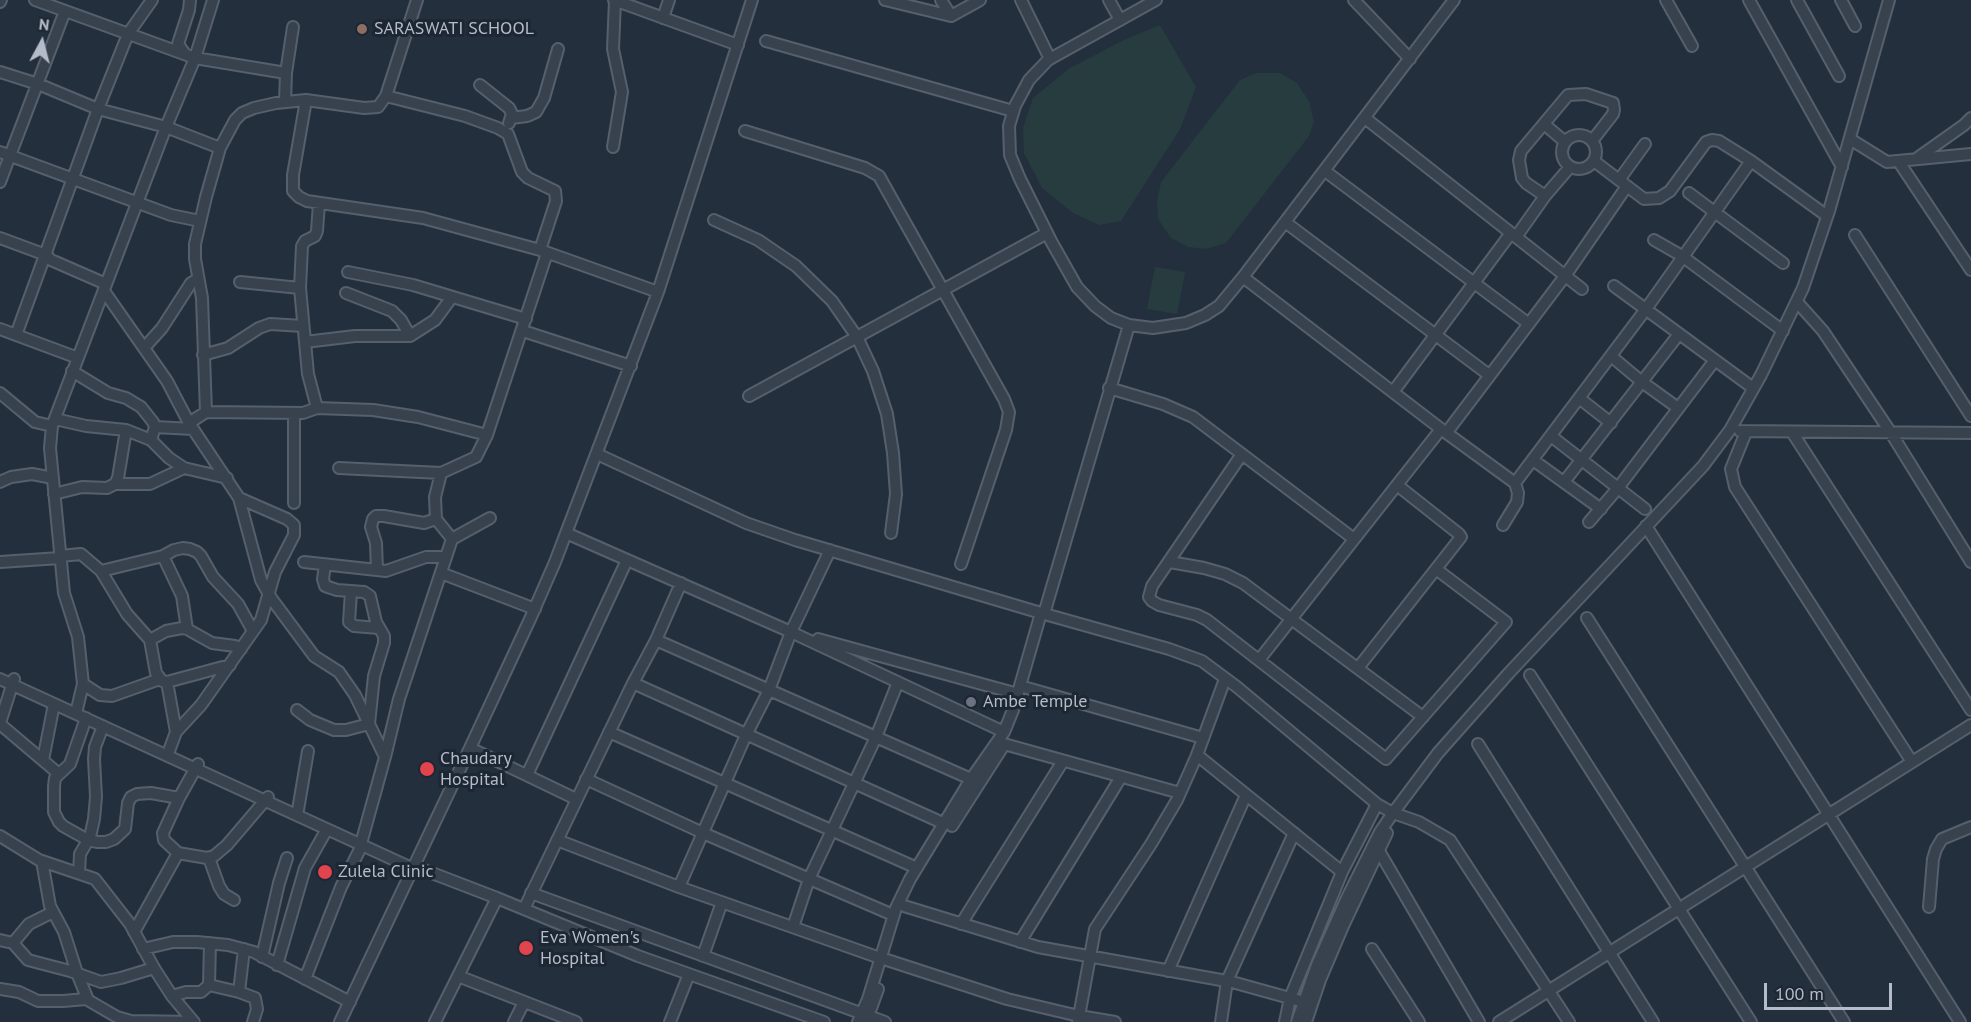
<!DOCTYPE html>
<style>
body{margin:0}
#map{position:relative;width:1971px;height:1022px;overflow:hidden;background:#242f3e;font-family:"PT Sans",sans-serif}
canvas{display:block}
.north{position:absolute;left:12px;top:12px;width:60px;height:60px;-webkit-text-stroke:4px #1d2633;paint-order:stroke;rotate:7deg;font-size:16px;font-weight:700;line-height:24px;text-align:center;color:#b4bcc9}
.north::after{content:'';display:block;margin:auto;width:21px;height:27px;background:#b4bcc9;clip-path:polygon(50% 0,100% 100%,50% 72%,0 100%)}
.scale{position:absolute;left:1764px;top:983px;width:128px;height:27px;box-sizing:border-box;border:3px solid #b4bcc9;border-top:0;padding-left:8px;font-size:18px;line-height:21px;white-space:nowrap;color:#b4bcc9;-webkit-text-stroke:4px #1d2633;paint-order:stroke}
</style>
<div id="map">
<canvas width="1971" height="1022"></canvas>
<div class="north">N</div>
<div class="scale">100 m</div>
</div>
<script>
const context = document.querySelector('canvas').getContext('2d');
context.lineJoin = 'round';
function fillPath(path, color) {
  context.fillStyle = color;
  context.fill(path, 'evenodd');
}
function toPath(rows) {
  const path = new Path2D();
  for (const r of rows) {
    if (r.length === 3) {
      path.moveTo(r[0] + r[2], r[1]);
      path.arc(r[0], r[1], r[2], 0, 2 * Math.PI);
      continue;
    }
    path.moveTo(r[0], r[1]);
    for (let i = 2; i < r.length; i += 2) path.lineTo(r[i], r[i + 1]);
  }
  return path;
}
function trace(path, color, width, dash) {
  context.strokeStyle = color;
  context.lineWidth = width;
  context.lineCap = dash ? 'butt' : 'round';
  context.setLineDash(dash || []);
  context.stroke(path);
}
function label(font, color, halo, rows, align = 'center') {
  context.font = font + ' "PT Sans",sans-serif';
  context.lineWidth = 6;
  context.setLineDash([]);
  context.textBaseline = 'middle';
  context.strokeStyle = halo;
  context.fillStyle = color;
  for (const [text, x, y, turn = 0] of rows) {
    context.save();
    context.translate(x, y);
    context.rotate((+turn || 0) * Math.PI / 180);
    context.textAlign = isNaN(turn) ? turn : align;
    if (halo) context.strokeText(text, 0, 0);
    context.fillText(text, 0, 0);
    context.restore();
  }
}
const green = toPath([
 [1160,25,1196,87,1180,129,1121,221,1099,225,1073,213,1042,188,1024,153,1023,128,1033,98,1070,68,1124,40],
 [1256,73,1280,73,1297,83,1309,101,1314,122,1309,136,1226,243,1206,249,1188,247,1171,238,1158,219,1157,203,1161,182,1240,80],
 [1155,267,1185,272,1177,314,1147,309]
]);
const minor = toPath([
 [35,0,195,58,166,127,52,426,50,448,64,593,78,637,83,684,77,709],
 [213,0,195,58,286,73,293,27],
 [614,0,738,45],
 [885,0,951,16,980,0],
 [941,0,951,16],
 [1021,0,1050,59],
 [1109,0,1120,20],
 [1156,0,1048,60,1029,80,1015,106,1009,126,1010,155,1020,179,1051,241,1077,287,1095,306,1111,318,1129,325,1153,328,1186,323,1205,315,1219,306,1243,277,1454,0],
 [1354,0,1410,59],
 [1666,0,1692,46],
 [1749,0,1842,167],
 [1797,0,1839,76],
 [1841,0,1855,26],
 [0,2,1,0],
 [663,18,669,0],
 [766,41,1013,111],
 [185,54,178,44,189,10,190,0],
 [0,72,38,84,98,109,166,127,220,148],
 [480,85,509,108,512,114,509,123],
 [386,96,417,0],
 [306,100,293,175,293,191,299,197,307,201,423,218,540,250],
 [285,102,286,73],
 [511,118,527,116,536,112,544,98,558,49],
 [1365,118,1582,289],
 [1544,124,1564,141],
 [745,131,865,168,879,176,1004,399,1009,412,1006,430,961,564],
 [1579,152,17],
 [1850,139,1887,162,1971,154],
 [613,147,622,92,613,49,615,0],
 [0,152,171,215,200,221],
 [1916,159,1964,125,1971,118],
 [1594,161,1644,199,1659,198,1670,191,1706,142,1712,140,1719,141,1751,161,1827,216],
 [1899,162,1971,270],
 [1570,167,1545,196,1526,183,1522,178,1519,160,1521,151,1568,95,1586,94,1613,103,1614,110,1613,114,1592,141],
 [1325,171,1529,324],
 [1619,180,1645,144],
 [0,182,65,11],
 [1689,193,1783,263],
 [714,220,758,240,796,266,832,301,857,337,873,371,887,414,893,453,896,494,891,533],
 [1285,222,1489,375],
 [1855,235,1971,416],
 [1516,237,1545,196],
 [0,238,46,255,51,260,106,284],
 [1654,240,1682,256,1783,331],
 [348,272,413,285,526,319],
 [1243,277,1441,429,1515,483,1518,493,1517,502,1503,525],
 [240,282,300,288],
 [1614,286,1753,388],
 [104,291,167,381,189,423,239,498,261,580,271,598,314,656,339,672,355,695,385,757,362,840],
 [346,293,392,311,401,320,410,336],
 [1797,302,1823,331,1891,433,1971,562],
 [0,329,78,358],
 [523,331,631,366],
 [16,335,98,109,128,34,152,0],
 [305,342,355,336,410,336,435,320,452,297],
 [144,348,162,328,191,283,198,279],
 [203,355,228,348,259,328,270,324,303,326],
 [1611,356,1642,382,1678,408],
 [72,371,108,393,126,398,141,407,153,422,155,427,151,440],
 [1109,388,1163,404,1193,417,1354,539],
 [1393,392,1511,233],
 [0,393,35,422,52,426],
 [749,396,1047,233],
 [1579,398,1611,423],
 [317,408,308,374,300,288,302,246,305,241,315,236,317,231,319,203],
 [206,412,202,298,195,259,195,244,206,197,220,148,235,120,242,113,254,108,276,103,306,100,364,108,378,107,386,96,465,116,498,128,508,134,522,172,528,178,555,191,556,201,540,250,658,292],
 [294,413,294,503],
 [55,419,86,426,126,430,151,440,169,458,184,468,227,478],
 [189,423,206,412,303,413,317,408,373,410,418,417,487,435],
 [155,427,193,429],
 [1740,431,1971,433],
 [1447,432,1565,276,1627,186],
 [1746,432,1731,469,1735,487,1912,762],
 [1792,432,1971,710],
 [1551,436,1645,509],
 [597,454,746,523,795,540,1041,613,1169,649,1202,661,1237,687,1377,804,1393,813,1419,822,1450,840,1569,1022],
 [1242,454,1152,586,1149,597,1152,601,1159,605,1197,615,1207,620,1386,759,1506,622,1436,569],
 [1533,460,1601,509],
 [339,468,441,473],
 [0,482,11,477,32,474,53,478],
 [1564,482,1679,334],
 [1515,483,1646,309,1751,161],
 [115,484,150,484,184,468],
 [54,494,82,487,107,488,115,484,118,478,126,430],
 [1589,522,1618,488,1715,360],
 [1646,526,1960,1022],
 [566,533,791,632,1004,732],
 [452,539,490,518],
 [60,556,81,554,101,571,127,614,150,640,156,673,162,681,167,682,230,665],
 [163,556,182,596,187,629],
 [0,562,60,558],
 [304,562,386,571,426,557,446,557],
 [1170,562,1204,568,1225,574,1243,583,1423,717],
 [377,570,376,543,371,527,373,519,376,516,384,516,424,523,436,519],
 [101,571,163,556,174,550,183,548,190,549,197,552,201,556,213,577,238,604,253,631],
 [441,573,535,609],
 [351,592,349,622,354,626,379,628],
 [1044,614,1129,325],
 [1587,618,1844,1022],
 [818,639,1018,694],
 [150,640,166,631,182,628,187,629,212,643,235,646,241,649],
 [656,640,971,779],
 [1259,660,1441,429],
 [1358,668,1461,537,1459,534,1397,485],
 [1530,675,1751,1022],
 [0,679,414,869,424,870,497,898,638,956,824,1022],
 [167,682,176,732],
 [633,683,945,824],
 [83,684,100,695,112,696,160,679],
 [1027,688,1203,738],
 [297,710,310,720,334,730,346,730,369,724,374,676,384,643,384,636,376,622,370,596,364,592,337,590,325,586,323,579,325,565],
 [86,718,70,764,55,778,54,786,54,812,59,822,63,826,88,840,97,842,106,842,114,839,125,829,128,803,131,797,137,794,151,793,179,798],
 [0,723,14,679],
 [0,724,59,774],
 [609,732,917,868],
 [1004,744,1180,793],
 [1478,744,1653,1022],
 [470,748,576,799],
 [169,751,176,732,201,705,261,620,275,572,294,535,294,525,287,519,239,498],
 [1197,755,1342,872],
 [385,757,399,699,452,539,436,519,435,497,441,473,476,457,487,435,547,253],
 [43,760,54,704],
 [527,775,627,560],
 [586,779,703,833,893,915],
 [298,810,308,751],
 [952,826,1002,748],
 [0,836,39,860,95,879,130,924,154,968,172,996,193,1021],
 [557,840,679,887,880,958],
 [1379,851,1479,1022],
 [178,853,207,858,214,856,227,845,268,797],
 [209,858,219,886,224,894,234,900],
 [42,861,50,906,64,932,77,973,88,1000],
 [79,873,80,854,90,837,94,819,96,797,94,759,95,747,103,726],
 [679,887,746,735,769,690,791,632,830,550],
 [531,893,885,1022],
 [904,906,1038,947,1232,982,1304,1002],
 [1929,907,1933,859,1936,849,1942,839,1971,827],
 [524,909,633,683,656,640,681,583],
 [961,924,1063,761],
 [793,927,809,879,876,737,898,682],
 [134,932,178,853,164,840,163,833,179,798,198,764],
 [0,940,13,943,28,960,70,971,101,982,121,978,154,968],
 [1020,942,1121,777],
 [13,943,29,924,53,912],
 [143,949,173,942,197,942,228,945,254,952,350,1002],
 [1372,949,1419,1022],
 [703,956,722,902],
 [262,957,279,883,287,858],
 [887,960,1007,999,1079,1016,1115,1022],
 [277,965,305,868,327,829],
 [1168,971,1246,795],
 [458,976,576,1022],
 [305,979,341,887,362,845],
 [209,985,239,992,255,998,257,1009,253,1022],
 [0,989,19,992,38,1001,63,1001,86,999,117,1017,131,1021,194,1022],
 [239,992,244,949],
 [172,996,186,992,201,992,209,985,210,943],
 [340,1022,470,748,531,617,555,562,658,292,752,0],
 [435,1022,497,898],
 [514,1022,524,1002],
 [670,1022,689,974],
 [858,1022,868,999,896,908,910,879,971,779,1004,732,1013,710,1041,613],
 [866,1022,878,989],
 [1078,1022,1095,929,1151,844,1177,800,1197,755,1225,679],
 [1221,1022,1227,981,1294,833],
 [1285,1022,1290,998,1342,872,1377,804],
 [1297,1022,1317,965,1346,900,1380,832,1393,813,1438,753,1508,674,1703,466,1730,430,1761,375,1803,288,1829,211,1889,0],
 [1306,1022,1320,980,1343,926,1387,833],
 [1499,1022,1971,725]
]);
const markers = [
 [362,29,6,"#8d6e63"],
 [971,702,6,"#6b7280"],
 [427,769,8,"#e0444e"],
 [325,872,8,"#e0444e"],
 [526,948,8,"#e0444e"]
];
const poiNames = [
 ["SARASWATI SCHOOL",374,29],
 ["Ambe Temple",983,702],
 ["Chaudary",440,759],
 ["Hospital",440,780],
 ["Zulela Clinic",338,872],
 ["Eva Women's",540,938],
 ["Hospital",540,959]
];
fillPath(green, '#263c3f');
trace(minor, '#565f6c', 14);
trace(minor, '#38414e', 10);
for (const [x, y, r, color] of markers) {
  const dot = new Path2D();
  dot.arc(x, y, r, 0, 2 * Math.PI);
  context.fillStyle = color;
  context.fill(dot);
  trace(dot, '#1d2633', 2);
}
label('18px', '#b4bcc9', '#1d2633', poiNames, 'left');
</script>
